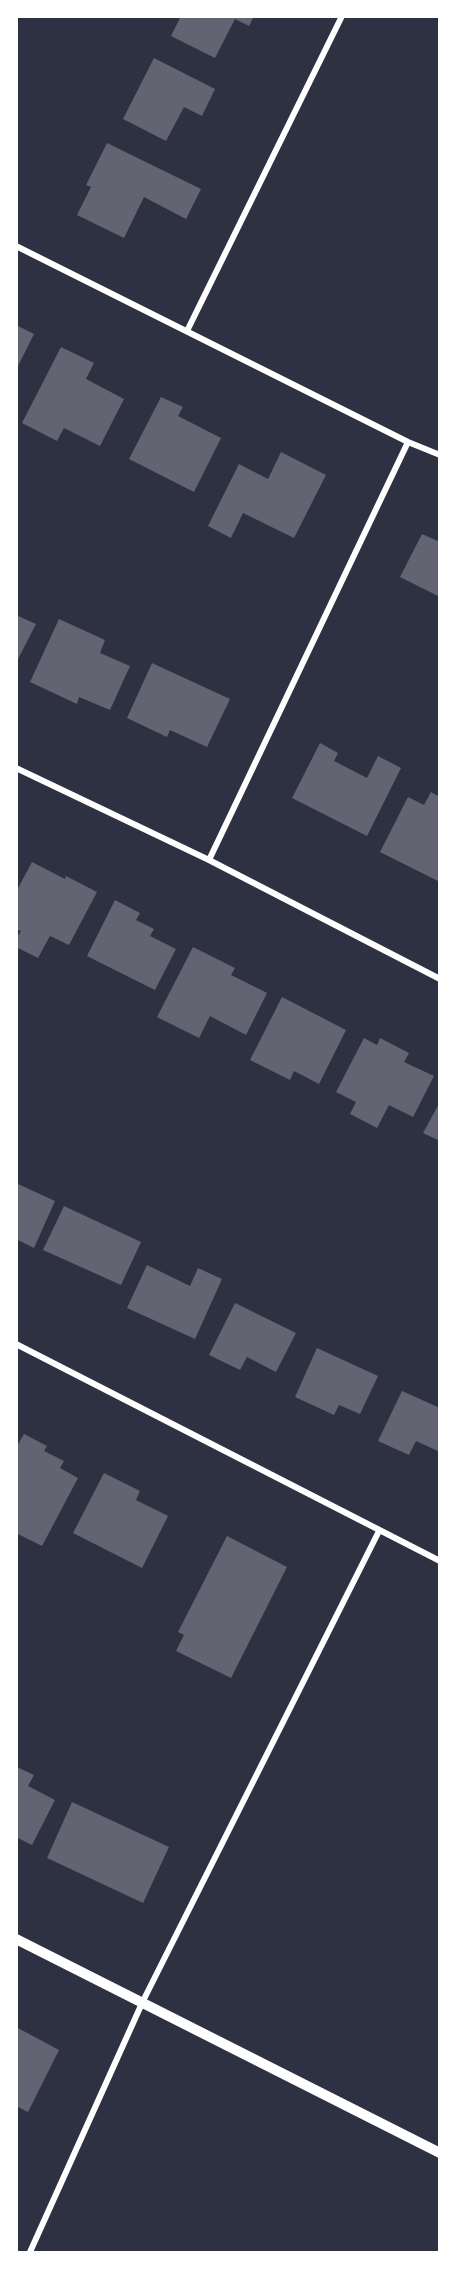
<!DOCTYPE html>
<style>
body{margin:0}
#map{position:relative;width:456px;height:2269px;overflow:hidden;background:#2d3142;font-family:Quicksand,sans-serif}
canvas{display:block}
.frame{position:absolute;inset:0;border:18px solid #fff;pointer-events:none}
</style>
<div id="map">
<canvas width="456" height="2269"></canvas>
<div class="frame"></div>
</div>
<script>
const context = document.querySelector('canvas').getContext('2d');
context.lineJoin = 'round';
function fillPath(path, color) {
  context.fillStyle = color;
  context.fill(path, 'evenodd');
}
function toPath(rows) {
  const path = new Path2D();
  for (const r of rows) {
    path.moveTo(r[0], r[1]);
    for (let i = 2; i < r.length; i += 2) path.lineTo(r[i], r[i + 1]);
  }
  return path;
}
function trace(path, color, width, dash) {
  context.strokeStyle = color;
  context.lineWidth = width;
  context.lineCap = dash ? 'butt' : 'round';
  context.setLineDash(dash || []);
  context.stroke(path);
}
const building = toPath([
 [181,16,254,16,249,26,235,19,215,58,171,36],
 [154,58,215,89,202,116,184,107,166,141,123,119],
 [107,143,201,189,186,219,144,197,124,238,77,215,91,187,86,185],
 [16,325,34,334,16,370],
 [61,347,94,363,86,379,124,399,100,446,64,428,57,441,22,423],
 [161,397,183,407,178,416,221,438,194,492,129,459],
 [281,452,326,475,294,538,243,513,231,538,208,526,239,464,268,479],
 [422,534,440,542,440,597,400,577],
 [16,615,36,624,16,663],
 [59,619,105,640,100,653,130,666,110,710,79,697,77,704,30,682],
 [152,663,230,699,207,747,170,730,167,737,127,718],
 [320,743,338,753,334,761,367,778,378,756,401,768,367,836,292,798],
 [431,792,440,797,440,882,380,852,408,797,424,805],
 [32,862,65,879,66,876,97,892,69,945,50,936,38,958,16,947,16,939,21,931,16,929,16,892],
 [115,900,140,913,136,920,154,929,150,936,176,949,155,990,87,956],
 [193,947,235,968,231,975,267,993,246,1035,210,1016,199,1038,157,1017],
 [282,997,346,1030,319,1084,294,1071,290,1080,250,1060],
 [364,1038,377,1045,380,1038,409,1053,404,1062,434,1076,413,1117,389,1105,377,1128,350,1114,356,1102,336,1092],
 [440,1102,440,1141,423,1133],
 [16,1183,55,1201,34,1248,16,1239],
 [64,1206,141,1242,121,1285,43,1250],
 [147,1265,190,1286,198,1268,222,1279,195,1339,127,1308],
 [235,1303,296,1333,276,1372,247,1357,240,1370,209,1355],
 [317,1348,378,1376,360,1414,339,1405,334,1415,295,1397],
 [402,1391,440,1408,440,1452,416,1441,409,1455,378,1441],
 [24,1434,47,1446,44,1451,64,1461,60,1468,78,1478,42,1546,16,1533,16,1448],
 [104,1473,140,1491,136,1500,168,1516,142,1568,73,1533],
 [227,1536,287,1567,231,1678,176,1651,184,1635,178,1632],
 [17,1767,34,1775,28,1786,55,1800,32,1845,16,1837],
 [72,1802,169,1847,143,1903,47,1858],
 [18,2028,59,2050,28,2112,16,2106]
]);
const minor = toPath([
 [16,246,408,442,440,455],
 [187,331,342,16],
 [16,768,209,860,440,979],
 [209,860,408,442],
 [16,1344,440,1561],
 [30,2252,143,2001,379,1531]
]);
const tertiary = toPath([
 [16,1939,440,2153]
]);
fillPath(building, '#626471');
trace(minor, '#fff', 6);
trace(tertiary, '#fff', 10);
</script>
